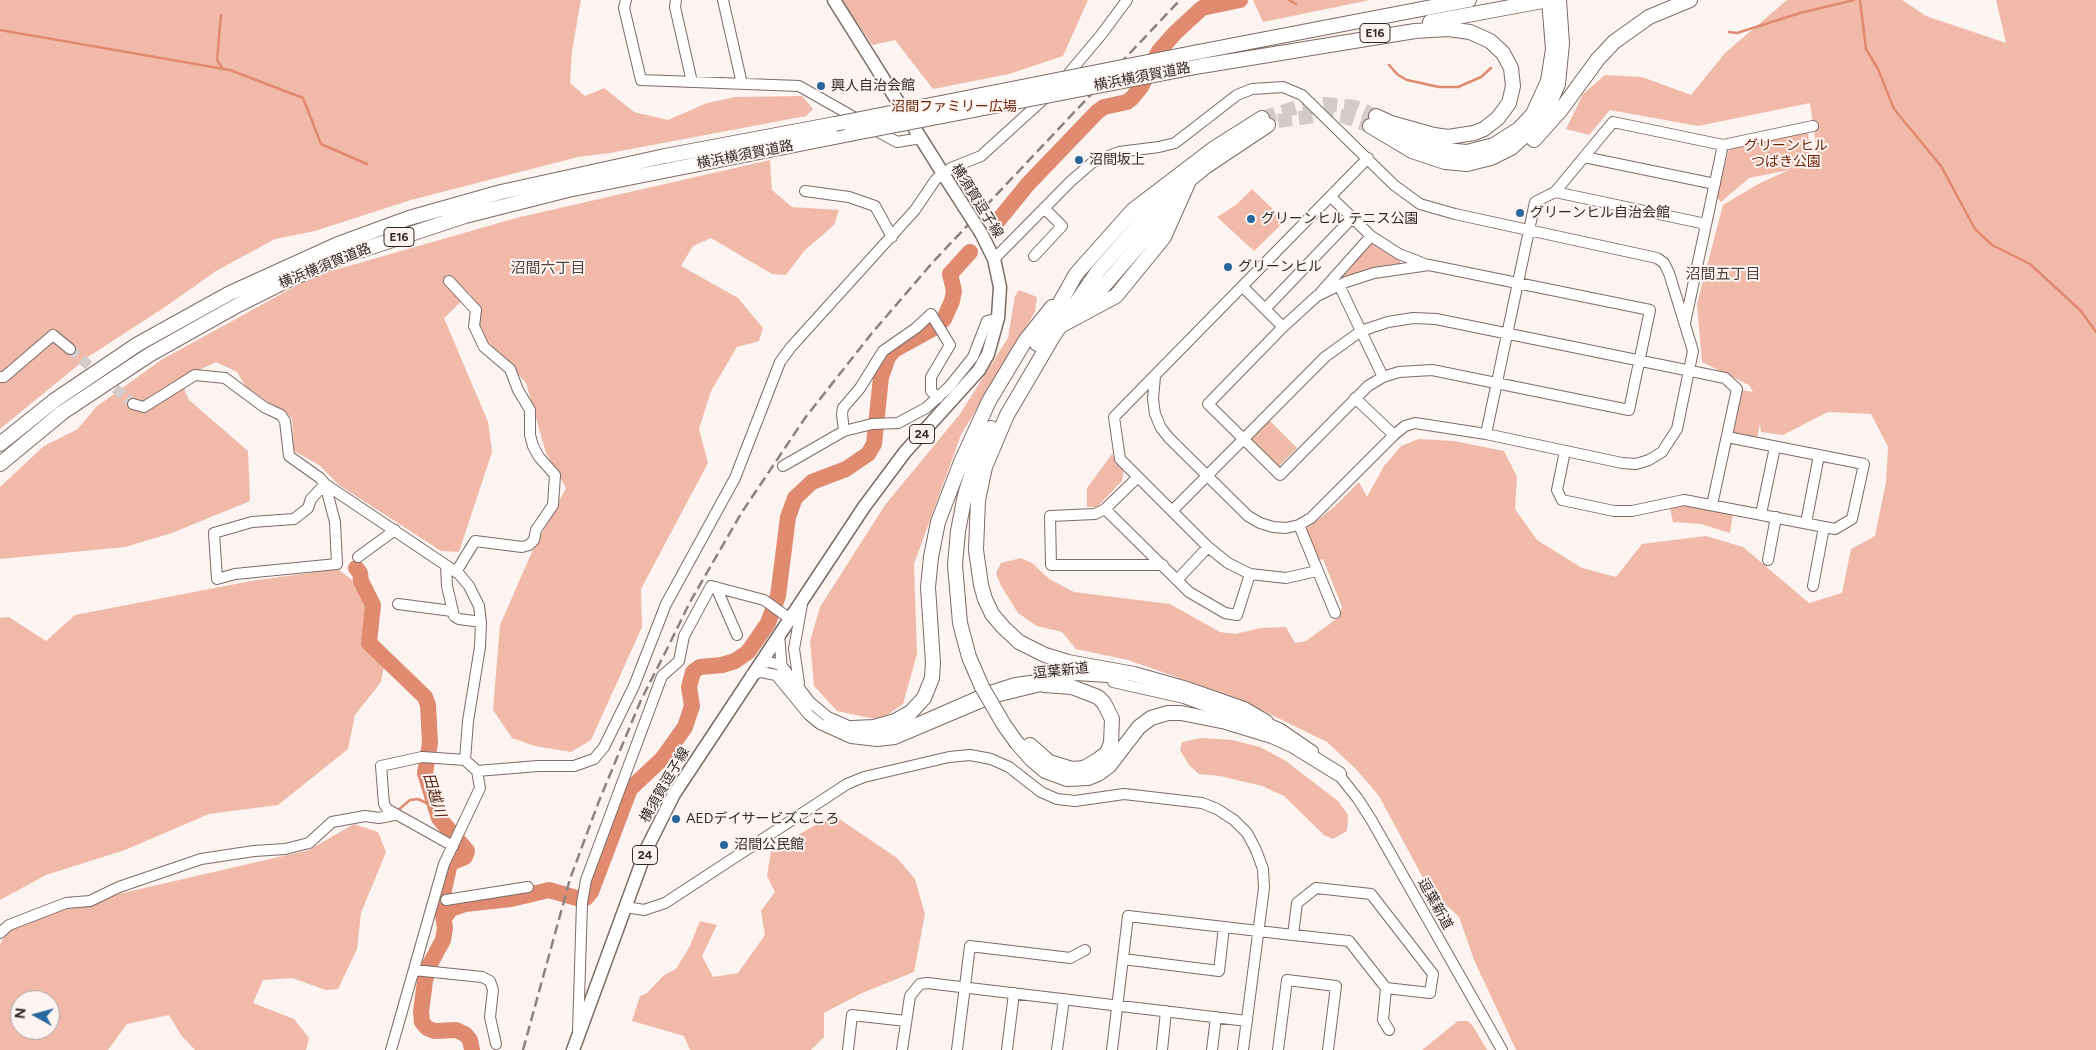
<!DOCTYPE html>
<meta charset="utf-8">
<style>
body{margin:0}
#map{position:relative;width:2096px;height:1050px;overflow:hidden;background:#fcf4f1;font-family:Figtree,sans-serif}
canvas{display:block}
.north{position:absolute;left:10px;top:990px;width:50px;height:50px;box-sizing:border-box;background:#fcf4f1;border:1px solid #aba3a0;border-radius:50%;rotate:277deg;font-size:14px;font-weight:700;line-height:20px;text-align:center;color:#312927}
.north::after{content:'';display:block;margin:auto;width:18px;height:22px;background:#28679d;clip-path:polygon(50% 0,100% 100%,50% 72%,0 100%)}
</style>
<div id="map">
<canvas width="2096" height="1050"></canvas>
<div class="north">N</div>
</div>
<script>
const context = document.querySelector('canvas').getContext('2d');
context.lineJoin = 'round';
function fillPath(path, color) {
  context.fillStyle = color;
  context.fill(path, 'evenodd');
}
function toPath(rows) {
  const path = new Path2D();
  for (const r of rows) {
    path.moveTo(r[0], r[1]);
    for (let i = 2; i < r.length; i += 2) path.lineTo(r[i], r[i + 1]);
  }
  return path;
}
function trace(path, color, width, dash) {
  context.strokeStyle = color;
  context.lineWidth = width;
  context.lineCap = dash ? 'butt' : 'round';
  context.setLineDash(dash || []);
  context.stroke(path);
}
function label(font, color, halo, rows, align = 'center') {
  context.font = font + ' Figtree,"Noto Sans JP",sans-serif';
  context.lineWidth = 4;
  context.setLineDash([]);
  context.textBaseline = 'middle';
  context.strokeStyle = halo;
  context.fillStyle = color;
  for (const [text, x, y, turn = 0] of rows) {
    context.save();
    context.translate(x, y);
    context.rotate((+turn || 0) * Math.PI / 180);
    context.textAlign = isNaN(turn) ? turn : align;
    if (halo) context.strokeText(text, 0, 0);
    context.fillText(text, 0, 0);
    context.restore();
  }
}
const green = toPath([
 [0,0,581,0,572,51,570,83,585,96,604,88,634,112,668,120,707,103,735,97,802,96,813,109,806,116,610,153,578,157,411,200,315,231,275,239,216,271,165,307,88,357,0,429],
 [842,0,1088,0,1063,56,1009,74,933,89,895,40,872,45],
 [1253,0,1370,0,1263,22],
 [1787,0,1902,0,1926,16,2006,43,1996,0,2096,0,2096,1050,1516,1050,1474,960,1459,917,1429,889,1379,796,1357,770,1327,742,1239,699,1128,660,1076,649,1062,632,1037,626,1018,613,1000,584,996,573,1001,563,1021,558,1032,563,1049,579,1074,592,1170,604,1220,632,1235,634,1261,628,1286,627,1295,643,1306,641,1339,617,1342,607,1323,559,1318,560,1306,529,1333,508,1359,482,1367,497,1384,466,1401,446,1419,439,1454,441,1504,451,1517,477,1515,509,1537,540,1582,568,1616,577,1642,544,1706,536,1743,547,1809,603,1842,593,1851,549,1875,536,1886,482,1888,447,1871,414,1828,412,1783,435,1761,432,1760,424,1757,438,1733,434,1741,390,1753,392,1749,385,1702,362,1697,304,1723,205,1760,183,1789,170,1749,178,1721,202,1717,197,1729,149,1808,132,1810,161,1818,159,1810,103,1698,126,1610,110,1589,135,1566,129,1583,94,1605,75,1642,77,1691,95,1725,53],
 [770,160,772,190,792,207,839,210,834,225,804,251,786,275,772,274,711,238,693,246,681,266,738,298,763,328,759,341,737,347,711,391,699,429,708,463,641,589,642,627,591,740,571,752,535,746,512,738,493,710,500,625,532,552,566,488,546,453,526,383,483,336,470,293,444,318,488,422,492,452,459,552,441,551,339,485,319,465,294,451,292,418,246,387,237,372,216,362,180,379,189,400,248,451,250,501,172,533,125,547,0,559,0,487,44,446,78,429,96,407,161,360,314,276,516,218],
 [1252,189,1285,221,1254,251,1217,217,1236,205],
 [1372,241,1400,258,1400,264,1371,269,1344,278,1341,274],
 [1019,290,1037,297,1035,312,961,435,914,564,917,654,903,704,880,720,837,711,814,686,810,641,820,607,885,505,960,414,1008,338,1015,296],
 [1268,419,1297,448,1278,467,1249,438],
 [1112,454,1124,470,1122,481,1097,507,1087,507,1087,488],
 [1682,505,1733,514,1730,533,1701,524,1673,522,1670,508],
 [338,569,370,594,371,637,385,660,381,682,355,715,348,749,278,805,209,814,125,850,46,875,0,900,0,618,9,617,46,641,75,615,251,581],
 [1201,738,1232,740,1260,747,1286,761,1339,802,1348,815,1347,831,1333,839,1324,835,1284,796,1262,786,1220,776,1199,774,1189,765,1180,750,1182,742],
 [838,818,897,858,915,879,925,914,914,972,862,993,824,1013,824,1037,811,1050,690,1050,684,1036,632,1021,640,996,647,993,664,975,676,969,690,946,700,921,717,925,702,956,713,977,738,973,765,935,761,911,775,892,767,876,771,851,822,821],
 [354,824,378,832,386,852,361,913,357,949,338,989,326,990,292,978,263,980,253,1003,294,1019,309,1038,306,1050,195,1050,181,1035,169,1015,127,1024,108,1050,0,1050,0,944,9,930,88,901,309,850],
 [20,1000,50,1000,50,1030,20,1030],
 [1458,1021,1468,1021,1473,1026,1487,1050,1422,1050]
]);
const stream = toPath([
 [1289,0,1296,4],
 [1860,0,1866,49,1878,69,1894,109,1941,166,1975,229,1992,245,2030,264,2081,311,2096,332],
 [221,15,217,60,223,69],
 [0,30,230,70,303,98,321,144,367,164],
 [1729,32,1737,33,1800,13,1854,0],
 [1389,65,1398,75,1407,80,1439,87,1458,87,1481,77,1491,68],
 [397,811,410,800,418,799,435,807]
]);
const river = toPath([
 [997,222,1028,184,1097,112,1104,107,1127,102,1132,98,1141,87,1159,51,1175,33,1202,8,1240,0],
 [356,568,360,573,361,581,373,605,369,643,425,697,428,705,430,743,425,773,439,818,467,851,465,857,450,863,441,903,445,928,443,940,429,966,425,981,421,1012,422,1022,427,1028,434,1031,456,1030,465,1034,470,1040,472,1050],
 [445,917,451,909,465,904,511,899,549,890,580,899,586,898,591,892,630,789,663,758,685,727,692,706,689,687,693,672,700,667,722,665,735,661,748,652,768,623,778,596,788,517,795,498,812,482,846,469,868,454,874,444,881,377,888,357,894,350,934,328,944,319,952,301,954,291,950,274,970,252]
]);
const minorTunnel = toPath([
 [70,349,133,404]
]);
const highwayTunnel = toPath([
 [1262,118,1298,107,1324,104,1355,107,1376,116],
 [1278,121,1330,114,1343,116,1370,126]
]);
const minor = toPath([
 [626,0,624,8,641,80,799,86,859,120],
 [676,0,675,7,692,82],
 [723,0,742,84],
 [1064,79,1101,35,1127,0],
 [871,128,897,142,921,138],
 [1584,157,1715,184],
 [805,191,849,197,875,206,892,237],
 [1555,192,1706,224],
 [1331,197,1371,236,1399,254,1425,264],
 [1034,256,1062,226,1044,208],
 [994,259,1071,181,1093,162,1119,152,1159,147,1175,143,1237,95,1252,89,1283,87,1302,95,1394,185,1420,204,1455,214,1657,258,1664,263,1669,273,1693,351,1677,429,1662,452,1649,460,1636,464,1622,463,1486,434,1415,423,1405,426,1394,435,1311,518,1299,525,1286,528,1273,527,1260,523,1248,516,1169,438,1161,428,1155,414,1153,399,1155,376],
 [1429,265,1650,310,1629,410,1432,370,1399,372,1383,377,1368,386,1280,475,1208,404,1283,327,1317,296,1346,282,1374,273,1429,265],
 [449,281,476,310,474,326,484,347,510,369,518,390,530,410,530,435,533,446,539,457,555,475,553,505,536,530,534,540,529,545,522,547,475,541,456,572],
 [1339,285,1383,377],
 [1243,287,1283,327],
 [1321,292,1371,236],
 [1265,309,1352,218],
 [1685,323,1723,145],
 [0,377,4,377,53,335,70,349],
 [1355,398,1394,435],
 [133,404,144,407,195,375,225,378,264,407,281,415,285,421,289,456,320,478,325,484,459,574,469,586,479,606,481,622,480,647,468,721,465,760,477,771,480,788,444,864,391,1050],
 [844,431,842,414,843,408,860,388,883,351,916,328,931,314,950,345,931,377,931,391,938,398],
 [1486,434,1535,202,1555,192,1613,122,1723,145,1813,126],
 [1565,451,1557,490,1562,500,1614,511,1632,511,1684,500,1835,529,1852,519,1864,464,1727,437],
 [783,466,844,431,872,424,898,423,926,408,949,387,973,357,987,321,998,318],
 [1138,477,1105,509,1095,514,1050,516,1051,565,1163,565],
 [325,484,335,522,337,564,235,574,217,579,214,533,252,522,294,519,308,508,311,499,325,484],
 [1105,509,1189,592,1225,613,1237,615,1250,574],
 [1172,511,1325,357,1361,331,1388,322,1413,318,1436,319,1725,378,1737,389,1712,505],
 [1761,514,1775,447],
 [1806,523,1819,455],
 [1299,525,1335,613],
 [358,557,395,530],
 [1768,560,1776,517],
 [446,566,447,586,454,616,459,619,481,622],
 [1317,571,1286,578,1250,574,1228,563,1208,547,1120,459,1114,417,1368,158],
 [1177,580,1208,547],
 [1813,586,1824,527],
 [716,587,737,635],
 [398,604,452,611],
 [779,635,782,670],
 [759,664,769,662,781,665,810,702,828,717,853,728,877,732,893,731,919,722,990,691,1015,683,1076,675,1123,678],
 [751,675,761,672,776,675,809,715,820,724,851,738,877,741,895,739,992,698,1049,684],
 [1113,682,1184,698,1264,727],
 [799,683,794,649,802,604],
 [1261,720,1281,729,1313,751],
 [1335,770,1358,799,1372,821,1502,1050],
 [477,771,538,766,574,766,594,759,604,747,634,686,666,604,735,478,780,362,791,347,915,210,936,179,951,168,981,156,1047,96],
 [453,846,387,809,384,804,381,766,422,757,465,760],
 [446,900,528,887],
 [626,907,644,910,665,903,847,784,864,777,949,757,970,755,991,759,1009,767,1041,792,1057,799,1075,801,1124,794,1202,803,1217,809,1234,820,1247,833,1256,850,1263,869,1264,888,1243,1050],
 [0,933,9,925,66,903,90,901,119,887,201,859,254,851,285,849,309,843,332,822,365,816,379,818,394,815],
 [1123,959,1219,971,1224,927],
 [414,970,482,977,490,981,493,990,490,1017,496,1044],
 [1386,988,1383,1020,1389,1030],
 [578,1032,582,903,586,880,662,676,679,661,684,636,711,586,764,600,789,618],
 [848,1050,852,1015,906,1021],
 [902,1050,910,996,920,984,927,983,1247,1021],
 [957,1050,970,946,1070,958,1085,950],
 [1007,1050,1014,993],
 [1057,1050,1064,999],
 [1112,1050,1128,916,1224,927,1293,935,1349,941,1386,988,1430,993,1433,974,1371,894,1316,888,1297,903,1293,935],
 [1162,1050,1166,1011],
 [1212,1050,1216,1017],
 [1278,1050,1287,980,1336,986,1328,1050]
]);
const major = toPath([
 [834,0,947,180],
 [573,1050,647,848,674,794,864,507,905,452,979,370,988,354,998,318,1000,287,994,259,981,233]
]);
const highway = toPath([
 [1430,22,1548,0],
 [1198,52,1469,0],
 [1201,66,1415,31,1448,29,1470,32,1490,41,1503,53,1511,68,1513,86,1509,103,1498,118,1484,129,1474,133,1448,137,1434,135,1391,123,1376,116],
 [1370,126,1412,151,1445,162,1467,164,1491,158,1511,148,1537,125,1549,105,1558,84,1562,43,1559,0],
 [1399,130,1433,149,1467,152,1494,145,1519,129,1533,114,1548,81,1553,49,1549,0],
 [1534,140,1560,111,1598,59,1614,42,1649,17,1690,0],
 [1078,309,1096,295,1173,206],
 [1062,325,1116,296,1164,237,1188,183],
 [1037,344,1076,274,1133,210,1213,149,1262,118],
 [0,444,55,400,138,344,230,293,338,244,409,218,501,192,665,156,835,124],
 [0,464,63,412,149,355,238,305,284,282,347,255,465,216,568,190,850,134],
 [982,687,969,657,960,623,955,565,958,531,965,495,973,469,991,428],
 [1266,722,1244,709,1187,689,1134,674,1068,662,1045,655,1019,642,1003,627,992,614,985,599,981,585,976,550,978,500,985,467,1007,415,1054,335,1098,271,1149,213,1205,167,1268,125],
 [853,728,874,727,895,721,911,712,924,698,932,678,933,663,928,587,931,557,938,522,961,462,989,401,1025,341,1052,307],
 [1017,743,1032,760,1045,771,1067,779,1088,778,1098,774,1109,766,1139,727,1151,718,1168,713,1181,713,1226,722,1272,736,1292,745,1339,774],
 [1030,745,1049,762,1072,769,1084,768,1099,759,1107,753,1111,743,1112,719,1104,703,1098,697,1072,687,1044,685]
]);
const rail = toPath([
 [523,1050,570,879,599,801,641,700,666,651,690,602,742,512,805,418,872,333,933,262,1180,0]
]);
const majorBridge = toPath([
 [947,180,981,233]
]);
const highwayBridge = toPath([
 [835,124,1198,52],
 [850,134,1201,66],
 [982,687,1004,725,1017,743]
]);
const markers = [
 [821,86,5,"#28679d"],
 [1079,160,5,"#28679d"],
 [1520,213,5,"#28679d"],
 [1251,219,5,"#28679d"],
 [1228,267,5,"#28679d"],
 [676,819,5,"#28679d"],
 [724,845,5,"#28679d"]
];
const shields = [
 [1375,33,30],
 [399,237,30],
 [922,434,25],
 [645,855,25]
];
const shieldNames = [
 ["E16",1375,33],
 ["E16",399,237],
 ["24",922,434],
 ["24",645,855]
];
const streetNames = [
 ["横浜横須賀道路",1142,77,-11],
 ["横浜横須賀道路",745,155,-11],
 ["横須賀逗子線",977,201,58],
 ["横浜横須賀道路",325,266,-22],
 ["逗葉新道",1061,671,-6],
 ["横須賀逗子線",665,785,-60],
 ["逗葉新道",1435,904,61]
];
const poiNames = [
 ["興人自治会館",831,86],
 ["沼間坂上",1089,160],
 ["グリーンヒル自治会館",1530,213],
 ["グリーンヒル テニス公園",1261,219],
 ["グリーンヒル",1238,267],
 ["AEDデイサービズこころ",686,819],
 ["沼間公民館",734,845]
];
const parkNames = [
 ["沼間ファミリー広場",954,107],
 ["グリーンヒル",1786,146],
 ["つばき公園",1786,162]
];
const neighbourhoodNames = [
 ["沼間六丁目",548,269],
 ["沼間五丁目",1723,275]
];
const waterNames = [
 ["田越川",434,795,73]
];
fillPath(green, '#f1baa8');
trace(stream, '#e08a6f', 2.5);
trace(river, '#e08a6f', 16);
trace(minorTunnel, '#d3cbc9', 10, [10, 5]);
trace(highwayTunnel, '#d3cbc9', 14, [14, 7]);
trace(minor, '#7d6b66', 12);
trace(major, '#7d6b66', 15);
trace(highway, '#7d6b66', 16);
trace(minor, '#fff', 10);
trace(major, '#fff', 12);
trace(highway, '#fff', 14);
trace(rail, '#8b8380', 2.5, [10, 5]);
trace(majorBridge, '#7d6b66', 15, []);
trace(highwayBridge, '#7d6b66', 16, []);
trace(majorBridge, '#fff', 12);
trace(highwayBridge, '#fff', 14);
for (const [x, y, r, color] of markers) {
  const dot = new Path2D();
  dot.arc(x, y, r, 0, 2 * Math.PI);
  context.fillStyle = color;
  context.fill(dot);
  trace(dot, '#fcf4f1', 2);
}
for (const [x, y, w] of shields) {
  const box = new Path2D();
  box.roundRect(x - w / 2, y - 9.5, w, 19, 4);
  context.fillStyle = '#fcf4f1';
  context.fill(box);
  trace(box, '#312927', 1);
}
label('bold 12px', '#312927', null, shieldNames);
label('14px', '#312927', '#fcf4f1', streetNames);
label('14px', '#312927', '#fcf4f1', poiNames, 'left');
label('14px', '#702408', '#fcf4f1', parkNames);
label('15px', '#52423d', '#fcf4f1', neighbourhoodNames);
label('italic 15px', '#5a2412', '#fcf4f1', waterNames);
</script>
